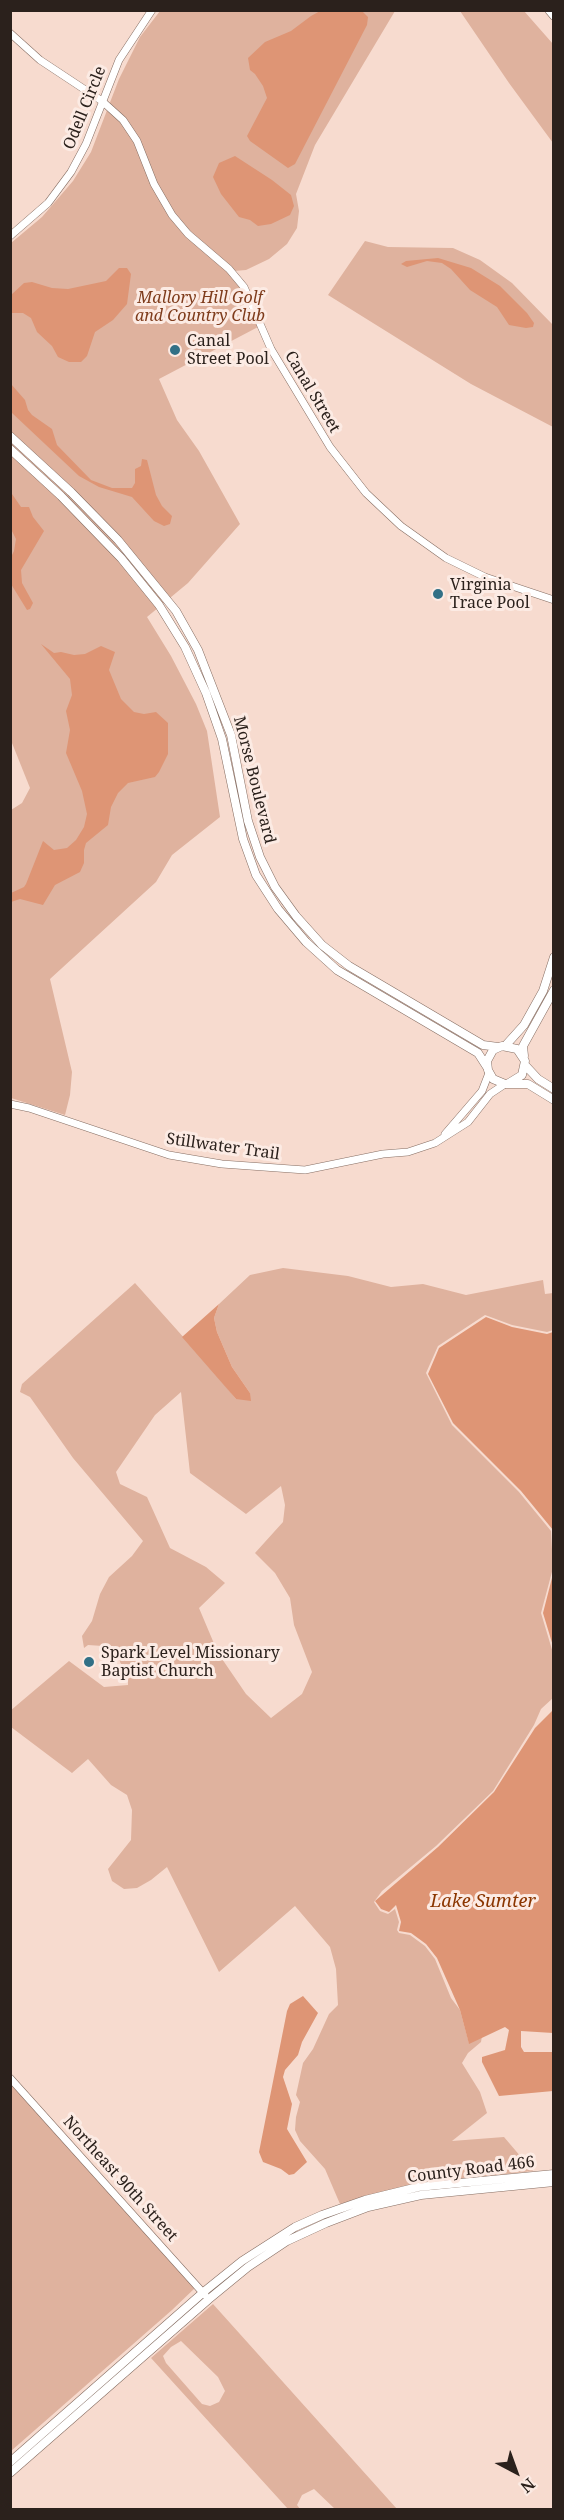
<!DOCTYPE html>
<style>
body{margin:0}
#map{position:relative;width:564px;height:2520px;overflow:hidden;background:#f7dbcf;font-family:"Noto Serif",serif}
canvas{display:block}
.frame{position:absolute;inset:0;border:12px solid #2b211c;pointer-events:none}
.north{position:absolute;left:486px;top:2442px;width:60px;height:60px;-webkit-text-stroke:4px #fcebe4;paint-order:stroke;rotate:139deg;font-size:16px;font-weight:700;line-height:24px;text-align:center;color:#2b211c}
.north::after{content:'';display:block;margin:auto;width:21px;height:27px;background:#2b211c;clip-path:polygon(50% 0,100% 100%,50% 72%,0 100%)}
</style>
<div id="map">
<canvas width="564" height="2520"></canvas>
<div class="frame"></div>
<div class="north">N</div>
</div>
<script>
const context = document.querySelector('canvas').getContext('2d');
context.lineJoin = 'round';
function fillPath(path, color) {
  context.fillStyle = color;
  context.fill(path, 'evenodd');
}
function toPath(rows) {
  const path = new Path2D();
  for (const r of rows) {
    path.moveTo(r[0], r[1]);
    for (let i = 2; i < r.length; i += 2) path.lineTo(r[i], r[i + 1]);
  }
  return path;
}
function trace(path, color, width, dash) {
  context.strokeStyle = color;
  context.lineWidth = width;
  context.lineCap = dash ? 'butt' : 'round';
  context.setLineDash(dash || []);
  context.stroke(path);
}
function label(font, color, halo, rows, align = 'center') {
  context.font = font + ' "Noto Serif",serif';
  context.lineWidth = 6;
  context.setLineDash([]);
  context.textBaseline = 'middle';
  context.strokeStyle = halo;
  context.fillStyle = color;
  for (const [text, x, y, turn = 0] of rows) {
    context.save();
    context.translate(x, y);
    context.rotate((+turn || 0) * Math.PI / 180);
    context.textAlign = isNaN(turn) ? turn : align;
    if (halo) context.strokeText(text, 0, 0);
    context.fillText(text, 0, 0);
    context.restore();
  }
}
const green = toPath([
 [160,11,395,11,315,145,296,194,299,211,297,228,287,244,269,259,246,270,234,271,185,226,242,288,258,327,159,379,177,420,199,451,240,524,188,583,147,617,171,656,196,704,207,731,220,817,172,855,156,882,50,979,72,1072,70,1095,65,1115,11,1098,11,810,22,803,30,788,10,738,11,243,42,217,73,181,91,152,119,79,140,37],
 [460,11,524,11,553,44,553,143,509,83],
 [365,241,388,247,453,248,480,260,512,283,553,325,553,427,471,384,328,295],
 [283,1268,348,1276,391,1287,423,1284,466,1295,543,1280,545,1294,553,1293,553,1330,547,1332,512,1325,485,1315,438,1346,426,1373,452,1425,519,1492,551,1531,553,1568,541,1613,553,1653,553,1698,541,1709,534,1725,493,1791,436,1846,382,1891,374,1902,380,1911,388,1914,395,1909,399,1922,397,1930,399,1933,410,1935,425,1946,435,1959,451,1998,460,2010,469,2043,482,2036,481,2042,468,2053,462,2063,480,2092,487,2113,452,2141,504,2137,533,2171,414,2184,340,2204,325,2169,300,2141,295,2130,296,2117,300,2102,296,2095,303,2063,313,2049,329,2014,338,2005,336,1969,330,1947,295,1906,219,1972,167,1867,151,1880,137,1888,124,1889,112,1881,108,1869,131,1840,132,1810,127,1795,111,1785,88,1759,72,1773,11,1727,10,1711,69,1661,104,1687,128,1685,128,1676,120,1662,118,1647,88,1645,84,1648,82,1636,92,1621,100,1594,109,1577,132,1556,143,1541,73,1458,30,1397,20,1392,22,1384,135,1283,211,1368,236,1399,250,1393,232,1367,217,1332,214,1318,219,1304,250,1275],
 [181,1392,190,1473,246,1514,281,1486,285,1505,283,1522,255,1553,275,1573,290,1598,294,1625,312,1672,302,1694,271,1718,246,1694,218,1653,199,1608,225,1583,206,1567,170,1548,147,1497,120,1484,116,1472,155,1415],
 [10,2082,195,2288,172,2310,11,2451],
 [213,2304,397,2509,335,2509,314,2489,302,2495,297,2505,300,2509,288,2509,151,2358],
 [181,2341,218,2377,225,2391,219,2402,210,2406,202,2404,166,2363,163,2356,171,2347]
]);
const water = toPath([
 [322,10,362,11,368,17,367,25,295,164,288,168,250,141,247,136,267,98,263,86,255,74,250,70,248,58,265,42,291,31,311,16],
 [235,156,272,180,291,195,294,206,290,215,271,224,258,226,250,220,239,217,221,194,213,177,219,163],
 [438,258,471,268,500,286,527,313,534,323,533,327,526,328,509,325,497,307,470,290,451,269,442,263,427,261,407,267,401,264,406,261],
 [119,268,127,268,131,274,127,304,113,320,95,332,87,356,81,362,69,362,58,357,52,346,37,332,31,318,23,313,11,313,11,295,24,283,32,282,52,288,68,289,106,281],
 [11,384,25,400,28,410,32,415,52,429,57,445,91,480,112,488,132,488,135,483,135,469,141,466,142,459,147,460,156,495,162,506,172,516,170,524,164,526,154,521,132,497,99,487,79,476,11,412],
 [12,494,21,507,29,507,33,517,44,531,21,570,22,583,33,603,30,609,27,610,11,584,11,557,14,551,16,539,11,529],
 [41,644,54,653,61,652,74,655,85,654,101,646,115,652,109,670,121,699,134,712,144,714,156,712,168,723,168,754,159,772,155,777,128,783,118,793,111,807,108,825,86,843,84,850,84,863,80,872,55,885,43,905,20,899,11,902,11,893,24,887,26,884,43,841,54,850,67,848,76,840,84,827,87,814,82,791,66,753,70,730,66,711,72,695,70,679],
 [219,1304,214,1318,217,1332,232,1367,250,1393,251,1401,236,1399,182,1337],
 [486,1317,512,1327,547,1334,553,1332,553,1530,521,1491,453,1423,428,1374,439,1348],
 [553,1574,553,1646,543,1613],
 [553,1710,553,2033,521,2031,521,2047,524,2052,553,2052,553,2091,499,2096,482,2062,482,2057,505,2050,509,2030,505,2027,469,2044,460,2010,437,1958,426,1944,411,1933,399,1931,401,1922,396,1905,389,1912,381,1909,375,1901,438,1847,494,1792,535,1728],
 [303,1996,318,2013,302,2042,298,2055,285,2070,283,2077,292,2104,287,2129,307,2162,294,2174,289,2175,281,2169,263,2162,259,2152,287,2011,290,2004]
]);
const tertiary = toPath([
 [10,33,40,60,102,101,123,120,137,141,154,184,172,215,188,234,229,269,244,287,271,349,330,447,366,493,401,526,446,558,485,577,554,600],
 [10,236,48,203,71,172,86,144,119,60,152,10],
 [10,1104,29,1108,169,1155,222,1164,305,1170,383,1154,408,1152,435,1143,468,1122,490,1094,505,1084],
 [445,1134,482,1091,489,1073],
 [10,2078,205,2295]
]);
const secondary = toPath([
 [549,10,554,16],
 [10,436,71,492,118,540,176,611,198,650,231,735,248,821,260,857,275,887,296,916,322,945,349,966,483,1045,498,1047],
 [10,449,61,496,121,558,159,605,185,647,206,693,222,739,243,839,256,875,278,909,306,942,337,970,478,1053,487,1067],
 [506,1045,524,1025,543,991,554,957],
 [524,1056,523,1046,554,990],
 [525,1065,538,1079,554,1089],
 [509,1083,522,1075,525,1061,517,1049,502,1046,493,1050,487,1061,488,1070,493,1079,505,1084,528,1084,554,1100],
 [10,2462,206,2290,242,2261,295,2227,322,2215,365,2200,418,2187,554,2174],
 [10,2473,209,2299,248,2267,287,2241,326,2223,368,2207,421,2195,554,2182]
]);
const markers = [
 [175,350,6,"#327086"],
 [438,594,6,"#327086"],
 [89,1662,6,"#327086"]
];
const streetNames = [
 ["Odell Circle",85,108,-68],
 ["Canal Street",312,392,59],
 ["Morse Boulevard",254,780,76],
 ["Stillwater Trail",223,1147,8],
 ["County Road 466",471,2170,-7],
 ["Northeast 90th Street",120,2179,48]
];
const parkNames = [
 ["Mallory Hill Golf",200,298],
 ["and Country Club",200,316]
];
const poiNames = [
 ["Canal",187,341],
 ["Street Pool",187,359],
 ["Virginia",450,585],
 ["Trace Pool",450,603],
 ["Spark Level Missionary",101,1653],
 ["Baptist Church",101,1671]
];
const waterNames = [
 ["Lake Sumter",483,1902]
];
fillPath(green, '#dfb29e');
fillPath(water, '#de9575');
trace(tertiary, '#866e63', 8);
trace(secondary, '#866e63', 9);
trace(tertiary, '#fff', 7);
trace(secondary, '#fff', 8);
for (const [x, y, r, color] of markers) {
  const dot = new Path2D();
  dot.arc(x, y, r, 0, 2 * Math.PI);
  context.fillStyle = color;
  context.fill(dot);
  trace(dot, '#fcebe4', 2);
}
label('16px', '#2b211c', '#fcebe4', streetNames);
label('italic 16px', '#7f3c1c', '#fcebe4', parkNames);
label('16px', '#2b211c', '#fcebe4', poiNames, 'left');
label('italic 18px', '#8b3600', '#fcebe4', waterNames);
</script>
